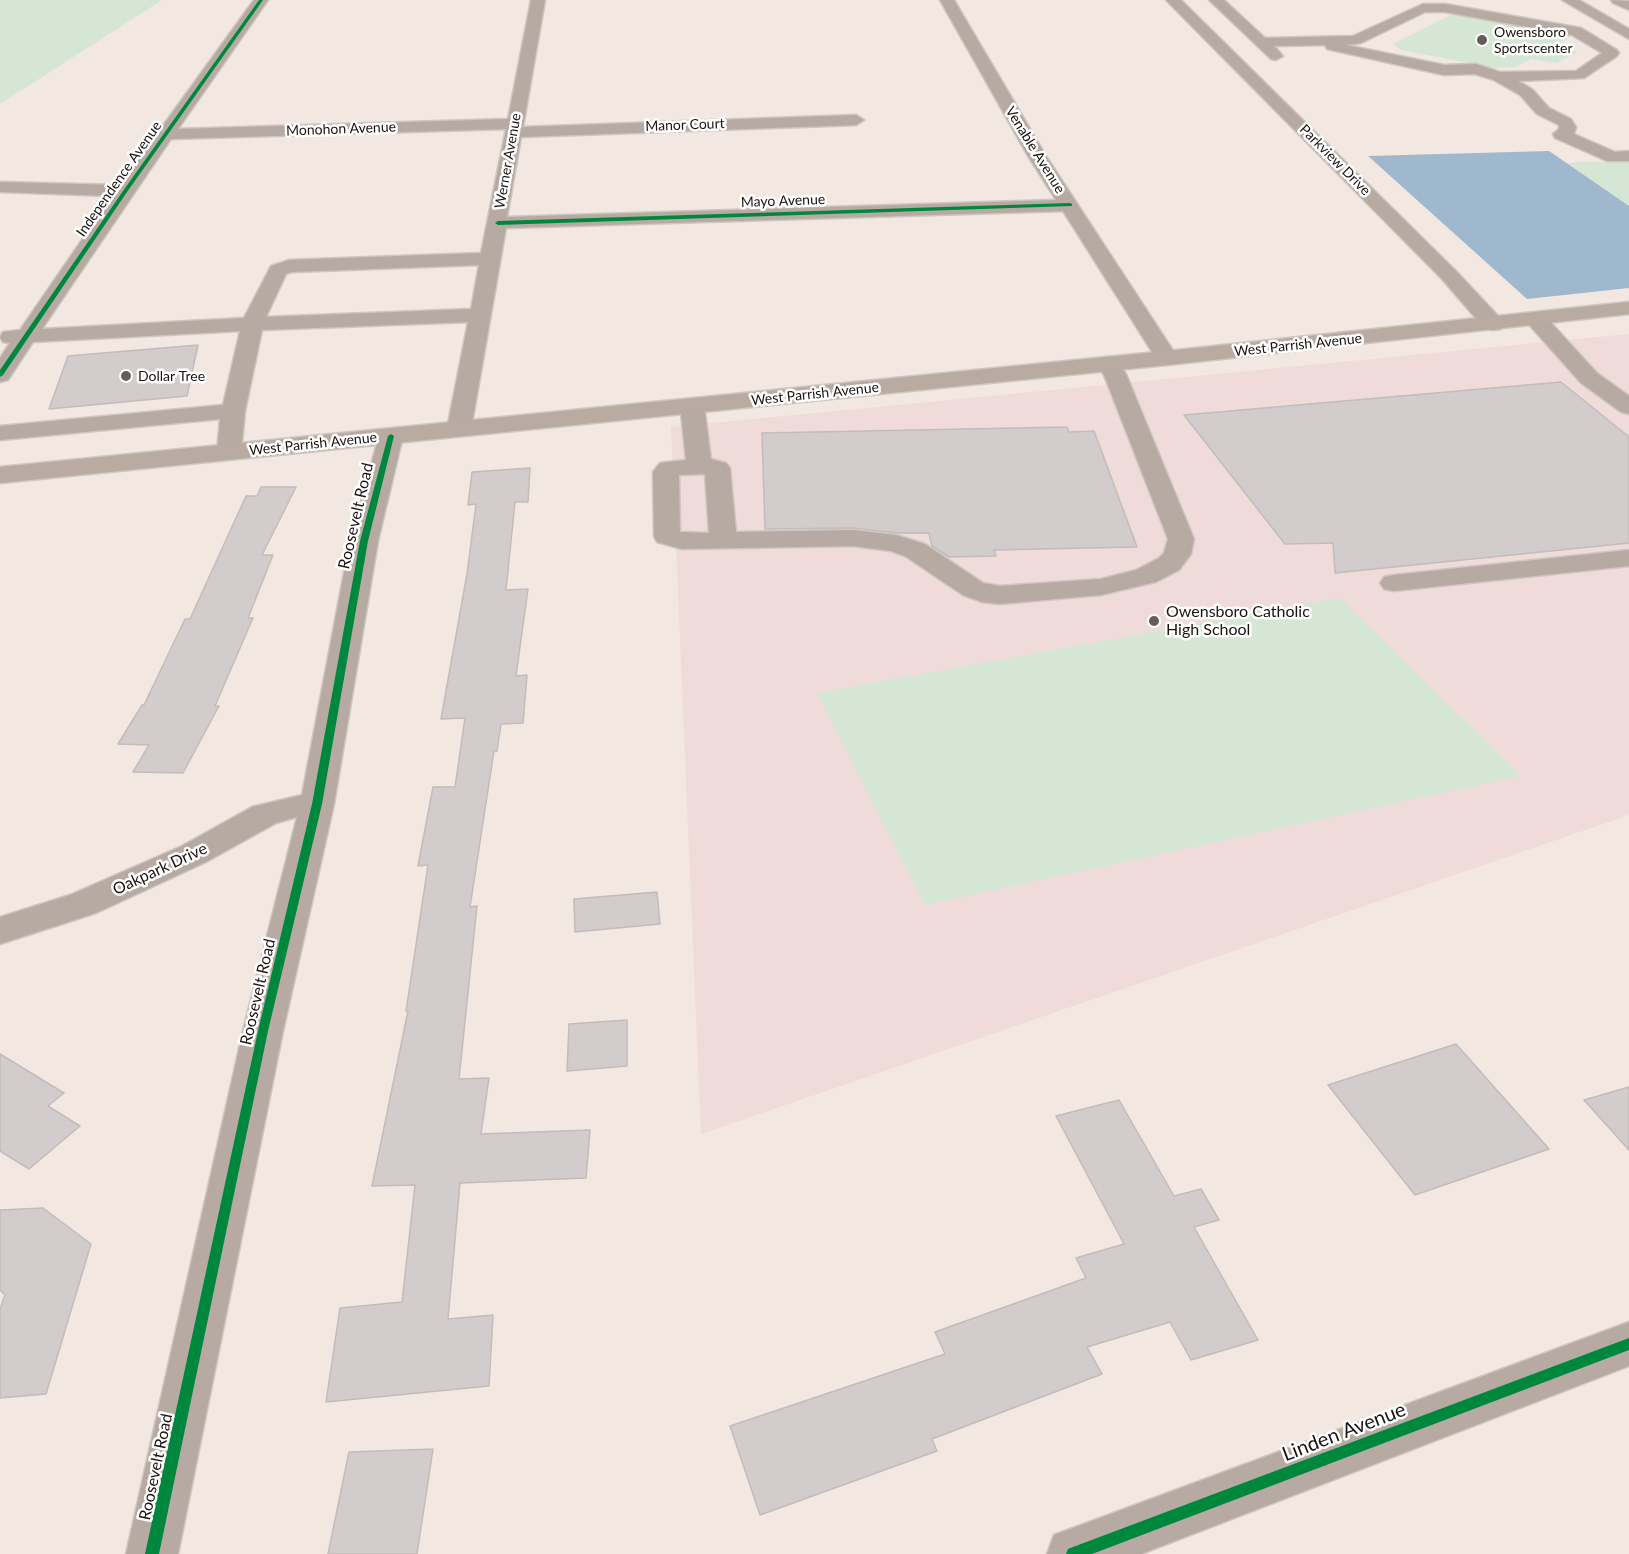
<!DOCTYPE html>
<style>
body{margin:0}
canvas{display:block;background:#f2e7e1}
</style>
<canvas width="1629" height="1554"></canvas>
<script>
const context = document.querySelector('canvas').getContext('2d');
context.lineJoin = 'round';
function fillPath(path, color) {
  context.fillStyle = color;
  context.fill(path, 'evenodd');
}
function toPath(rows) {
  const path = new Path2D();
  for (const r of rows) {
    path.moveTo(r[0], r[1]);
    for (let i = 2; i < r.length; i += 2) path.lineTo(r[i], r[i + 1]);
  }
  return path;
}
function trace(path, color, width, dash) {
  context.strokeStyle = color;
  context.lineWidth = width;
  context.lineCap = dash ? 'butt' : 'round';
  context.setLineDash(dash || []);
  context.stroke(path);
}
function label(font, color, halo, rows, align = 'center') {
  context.font = font + ' Lato,sans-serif';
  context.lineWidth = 5;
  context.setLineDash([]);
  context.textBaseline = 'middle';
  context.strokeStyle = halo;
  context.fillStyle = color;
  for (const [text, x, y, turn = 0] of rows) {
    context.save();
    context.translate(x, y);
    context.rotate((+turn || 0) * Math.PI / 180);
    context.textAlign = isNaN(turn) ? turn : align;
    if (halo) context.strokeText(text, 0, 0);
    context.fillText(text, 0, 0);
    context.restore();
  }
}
const education = toPath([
 [1629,334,1629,815,701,1134,671,427]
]);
const green = toPath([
 [0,0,162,0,0,104],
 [1451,15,1471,15,1561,31,1570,37,1552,47,1578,52,1557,63,1531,59,1515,67,1495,68,1401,50,1393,44],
 [1629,161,1629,206,1566,163,1587,162],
 [1340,598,1521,776,925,905,817,693]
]);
const water = toPath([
 [1549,151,1629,206,1629,288,1527,299,1368,156]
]);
const building = toPath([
 [198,345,187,396,49,409,68,356,198,345],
 [1561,382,1629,437,1629,543,1335,573,1333,543,1285,544,1184,415,1561,382],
 [1067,427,1069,432,1094,431,1137,547,994,550,996,556,949,557,932,546,929,533,898,533,853,528,765,529,762,433,1067,427],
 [530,468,528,502,515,502,506,590,528,589,516,676,527,675,523,723,501,724,497,751,494,751,470,907,477,906,459,1079,489,1078,481,1134,590,1130,586,1178,460,1183,448,1319,493,1315,489,1386,326,1402,340,1308,402,1302,415,1185,372,1186,408,1011,406,1011,428,865,418,866,433,787,455,787,465,718,441,719,467,574,476,504,468,505,472,472,530,468],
 [261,487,296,487,262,555,273,555,248,618,253,618,215,706,219,706,183,773,133,772,149,745,118,744,142,705,144,705,185,619,190,619,246,496,257,496,261,487],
 [657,892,660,924,575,932,574,899,657,892],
 [627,1020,627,1066,567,1071,569,1024,627,1020],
 [1456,1044,1549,1149,1415,1195,1328,1085,1456,1044],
 [0,1054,64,1093,48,1106,80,1126,29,1169,0,1151,0,1054],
 [1629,1087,1629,1150,1584,1100,1629,1087],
 [1119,1100,1174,1196,1201,1189,1219,1220,1194,1227,1258,1340,1191,1360,1170,1322,1087,1347,1102,1374,932,1439,937,1451,760,1515,730,1426,945,1354,935,1332,1086,1278,1076,1258,1124,1244,1056,1116,1119,1100],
 [43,1208,91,1244,46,1394,0,1398,0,1309,5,1295,0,1290,0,1210,43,1208],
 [433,1449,417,1554,328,1554,349,1452,433,1449]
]);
const minor = toPath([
 [254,0,268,0,178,129,508,119,531,0,545,0,523,127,856,115,864,120,856,125,521,137,507,217,1056,200,1028,156,940,0,954,0,1046,156,1178,358,1175,363,1167,365,1159,363,1063,211,506,228,471,429,468,434,459,436,450,434,447,429,468,322,262,330,245,411,241,452,238,457,229,459,220,457,217,452,220,419,0,440,0,426,223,405,240,331,33,342,8,380,0,382,0,358,10,343,3,342,0,337,3,332,20,330,112,196,0,192,0,182,120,185,254,0],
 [506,129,481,253,289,260,271,266,244,318,42,329,171,139,506,129],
 [479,265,471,309,266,317,286,274,292,272,479,265],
 [1166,0,1181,0,1456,271,1501,319,1504,324,1501,329,1493,330,1485,329,1442,279,1166,0],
 [1209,0,1224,0,1265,38,1353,36,1423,4,1445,4,1581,28,1617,50,1619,53,1617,56,1584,78,1518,81,1532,89,1549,108,1571,119,1576,127,1574,134,1615,152,1629,151,1629,161,1607,161,1555,138,1553,134,1559,129,1559,125,1537,114,1520,95,1494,80,1475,74,1444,75,1327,49,1325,45,1274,46,1283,56,1276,60,1271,59,1209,0],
 [1425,12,1445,12,1572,35,1602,53,1576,71,1500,72,1476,64,1444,65,1346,45,1361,43,1425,12],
 [1562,0,1579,0,1629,29,1629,39,1562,0],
 [1611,0,1629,1,1629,10,1613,3,1611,0],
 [1535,313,1543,314,1597,373,1629,396,1629,414,1621,412,1581,383,1524,319,1527,314,1535,313],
 [1107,357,1115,359,1126,374,1194,539,1191,554,1179,570,1156,582,1101,595,1000,604,982,602,963,595,905,556,891,551,853,546,682,549,657,542,654,536,653,472,660,463,686,460,681,413,678,406,682,401,690,399,698,401,705,413,711,459,726,463,730,468,736,532,853,530,896,535,925,544,983,583,1000,586,1101,579,1136,570,1159,558,1164,553,1168,539,1104,375,1096,364,1099,359,1107,357],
 [705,474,709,533,680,532,679,475,705,474],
 [391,429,400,431,403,436,378,541,334,804,283,1031,178,1554,126,1554,243,1031,297,817,276,823,206,862,96,913,0,944,0,917,70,895,182,846,252,807,302,795,350,541,379,436,382,431,391,429],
 [1629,550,1629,566,1394,591,1384,589,1380,583,1384,577,1394,575,1629,550],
 [1629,1322,1629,1366,1141,1554,1047,1554,1054,1535,1073,1528,1629,1322]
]);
const major = toPath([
 [1629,302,1629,314,1167,365,0,483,0,467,1167,351,1629,302]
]);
const cycleway = toPath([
 [259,0,263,0,127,192,3,375,0,377,0,370,123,191,259,0],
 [1070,203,1072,204,1072,206,498,225,495,223,498,221,1070,203],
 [391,434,394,436,368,541,322,804,268,1031,159,1554,145,1554,258,1031,312,804,360,541,388,436,391,434],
 [1629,1338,1629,1350,1092,1554,1066,1554,1068,1549,1073,1547,1629,1338]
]);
const markers = [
 [1482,40,6,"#665d59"],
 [126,376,6,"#665d59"],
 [1154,621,6,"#665d59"]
];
const farPoinames = [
 ["Owensboro",1494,32],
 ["Sportscenter",1494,48],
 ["Dollar Tree",138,376]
];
const farStreetnames = [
 ["Manor Court",685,125,-2],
 ["Monohon Avenue",341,129,-2],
 ["Venable Avenue",1035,150,58],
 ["Parkview Drive",1335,160,45],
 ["Werner Avenue",508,161,-80],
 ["Independence Avenue",119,179,-55],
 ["Mayo Avenue",783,201,-2],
 ["West Parrish Avenue",1298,345,-6],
 ["West Parrish Avenue",815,394,-6],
 ["West Parrish Avenue",313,444,-6]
];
const streetNames = [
 ["Roosevelt Road",356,516,-77],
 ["Oakpark Drive",160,869,-25],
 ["Roosevelt Road",258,992,-77],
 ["Roosevelt Road",156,1467,-78]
];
const poiNames = [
 ["Owensboro Catholic",1166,612],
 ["High School",1166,630]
];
const nearStreetnames = [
 ["Linden Avenue",1344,1432,-21]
];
fillPath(education, '#efdbd9');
fillPath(green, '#d5e6d5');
fillPath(water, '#9fb8ce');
fillPath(building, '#d2cccc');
trace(building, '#c2bcbc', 1.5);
trace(minor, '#cec6c1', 3);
trace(major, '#cec6c1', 3);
fillPath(minor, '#b6aaa2');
fillPath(major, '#b9aba1');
fillPath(cycleway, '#00873e');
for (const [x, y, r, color] of markers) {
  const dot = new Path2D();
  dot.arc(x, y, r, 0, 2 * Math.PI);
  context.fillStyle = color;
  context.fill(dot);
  trace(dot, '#fff', 2);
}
label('14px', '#1a1310', '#fff', farPoinames, 'left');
label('14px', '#1a1310', '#fff', farStreetnames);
label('16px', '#1a1310', '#fff', streetNames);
label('16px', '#1a1310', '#fff', poiNames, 'left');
label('20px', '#1a1310', '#fff', nearStreetnames);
</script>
